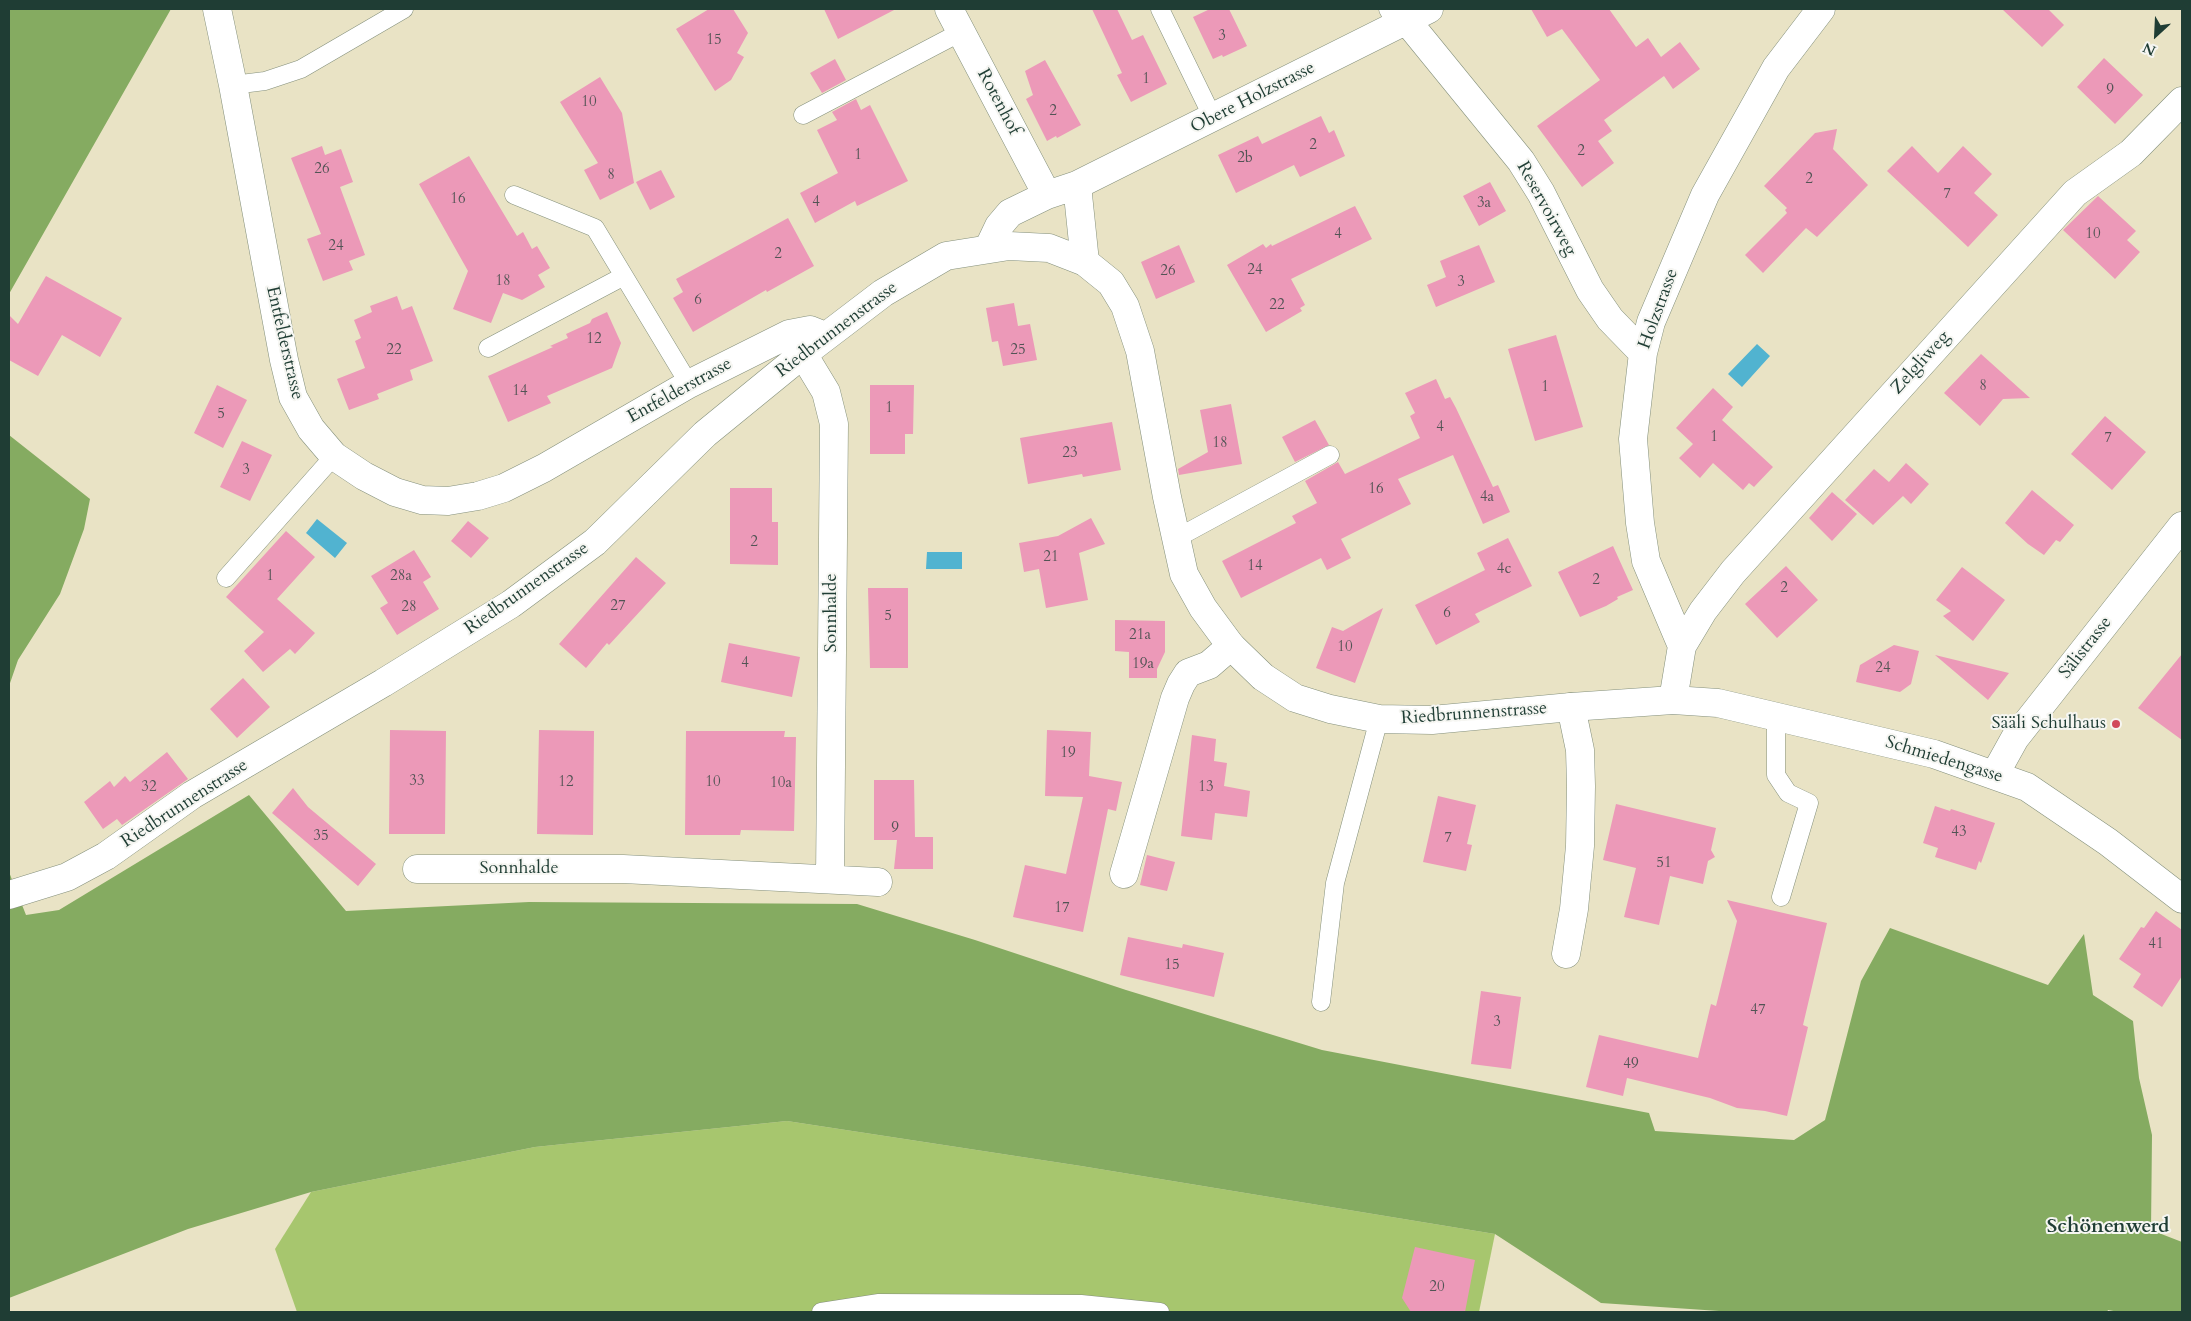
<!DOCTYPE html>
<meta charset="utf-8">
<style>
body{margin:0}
#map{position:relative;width:2191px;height:1321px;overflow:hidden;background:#e9e3c5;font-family:Cardo,serif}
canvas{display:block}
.frame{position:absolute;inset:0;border:10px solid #1f3d34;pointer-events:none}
.north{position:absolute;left:2131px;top:10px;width:50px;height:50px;-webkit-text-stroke:4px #f6f6f2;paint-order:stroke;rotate:205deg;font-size:14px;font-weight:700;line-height:20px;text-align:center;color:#1f3d34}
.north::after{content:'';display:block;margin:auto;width:18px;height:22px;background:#1f3d34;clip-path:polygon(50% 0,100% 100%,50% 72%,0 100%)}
</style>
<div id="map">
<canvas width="2191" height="1321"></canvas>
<div class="frame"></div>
<div class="north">N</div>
</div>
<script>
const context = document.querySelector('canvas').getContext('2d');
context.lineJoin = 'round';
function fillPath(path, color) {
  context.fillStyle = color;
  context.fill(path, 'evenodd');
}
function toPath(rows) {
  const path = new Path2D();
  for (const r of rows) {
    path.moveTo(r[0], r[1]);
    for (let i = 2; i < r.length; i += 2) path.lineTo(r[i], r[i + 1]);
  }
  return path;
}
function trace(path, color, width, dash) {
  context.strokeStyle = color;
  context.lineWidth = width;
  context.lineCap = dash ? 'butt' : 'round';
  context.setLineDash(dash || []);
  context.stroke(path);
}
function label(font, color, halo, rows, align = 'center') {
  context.font = font + ' Cardo,serif';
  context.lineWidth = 4;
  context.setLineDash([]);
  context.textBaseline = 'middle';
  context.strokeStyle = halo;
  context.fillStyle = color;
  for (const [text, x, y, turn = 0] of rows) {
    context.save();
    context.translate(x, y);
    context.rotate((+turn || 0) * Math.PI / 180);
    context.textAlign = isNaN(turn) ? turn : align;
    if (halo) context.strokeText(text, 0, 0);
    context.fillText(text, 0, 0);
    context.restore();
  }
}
const green = toPath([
 [787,1121,1081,1166,1495,1234,1479,1312,297,1312,275,1249,311,1192,535,1147]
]);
const forest = toPath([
 [9,9,171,9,9,294],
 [9,435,90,499,84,529,60,594,18,660,9,686],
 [249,795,346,911,529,902,857,904,975,940,1126,990,1322,1050,1649,1113,1655,1131,1794,1140,1825,1120,1861,981,1890,928,2048,985,2084,934,2093,995,2133,1021,2139,1078,2152,1135,2151,1230,2182,1242,2182,1312,2119,1312,2108,1310,2107,1312,1734,1312,1601,1303,1495,1234,1081,1166,787,1121,535,1147,311,1192,188,1229,9,1298,9,872,26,915,59,910]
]);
const water = toPath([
 [1757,344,1770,356,1742,387,1728,374],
 [317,519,347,543,335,558,306,533],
 [927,552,962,552,962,569,926,569]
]);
const building = toPath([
 [709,9,733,9,748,33,737,53,744,57,731,80,715,91,676,29],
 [824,9,896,9,838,39],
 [1092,9,1117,9,1132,40,1143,35,1167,84,1131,102,1117,75,1122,73],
 [1210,9,1229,9,1247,46,1223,57,1222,55,1213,59,1193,17],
 [1531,9,1609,9,1636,47,1648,38,1661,57,1680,42,1700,69,1673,89,1664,76,1604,120,1612,131,1598,141,1614,163,1582,187,1537,126,1600,80,1562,29,1547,37],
 [2002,9,2048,9,2064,25,2042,47],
 [2104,58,2143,95,2115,124,2077,87],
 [835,59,846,80,822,93,810,73],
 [1045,60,1081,125,1057,138,1056,136,1047,141,1026,99,1033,95,1025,71],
 [600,77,622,113,634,183,600,200,584,170,598,163,560,102],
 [856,99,861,110,870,105,908,181,857,206,855,201,815,223,800,193,838,173,817,130,837,120,832,112],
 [1321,116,1329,133,1334,130,1345,156,1300,177,1294,165,1236,193,1218,155,1258,136,1262,144],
 [1837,129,1833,149,1868,185,1817,237,1806,228,1763,273,1745,255,1787,213,1785,210,1787,208,1764,186,1815,133],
 [322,146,325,155,341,149,353,182,340,187,365,255,349,261,353,270,323,281,307,239,321,234,291,158],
 [1912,146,1938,173,1963,146,1992,174,1974,193,1998,215,1968,247,1887,171],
 [469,156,517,236,523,232,532,249,537,246,550,268,538,275,545,287,522,300,503,293,491,323,453,309,468,271,419,184],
 [661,170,675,197,650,210,636,182],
 [1490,182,1506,211,1479,226,1463,196],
 [2098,196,2136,231,2127,240,2140,252,2115,279,2063,230],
 [1355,206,1372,239,1291,279,1305,305,1300,308,1302,311,1266,332,1227,265,1263,244,1266,248,1271,244,1272,246],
 [788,218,814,266,767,292,766,290,693,332,673,298,683,292,676,279],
 [1179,245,1195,282,1156,299,1141,262],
 [1479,245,1495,282,1436,307,1427,285,1446,277,1440,261],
 [46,276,122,318,100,357,62,335,38,376,9,360,9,315,18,324],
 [397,296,402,310,412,306,433,361,410,370,413,380,377,394,379,399,349,410,337,379,365,368,355,341,361,338,354,320,372,312,370,306],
 [1014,303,1018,326,1030,324,1037,360,1003,366,998,341,992,342,986,308],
 [607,312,621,343,612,368,547,396,551,403,508,422,488,376,553,347,550,346,568,338,566,334,590,323,592,319],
 [1556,335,1583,427,1535,441,1508,349],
 [1981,354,2030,398,2003,399,1980,426,1944,393],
 [1436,379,1445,399,1450,397,1456,408,1493,487,1498,485,1510,512,1483,524,1453,455,1398,479,1411,504,1341,539,1351,558,1327,570,1321,558,1241,598,1222,561,1296,523,1292,516,1317,503,1305,481,1338,462,1345,474,1420,438,1410,416,1415,413,1405,393],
 [217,385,247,400,223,448,194,433],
 [870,385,914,385,913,434,905,434,905,454,870,454],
 [1713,388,1733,407,1722,420,1773,467,1754,487,1749,483,1743,490,1713,463,1700,478,1679,458,1693,444,1676,428],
 [1231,404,1242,464,1179,475,1178,469,1208,452,1200,410],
 [2105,416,2146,452,2112,490,2071,454],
 [1315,420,1329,445,1295,462,1282,437],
 [1112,422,1121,470,1083,477,1082,474,1028,484,1020,438],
 [242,441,272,455,250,501,220,487],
 [1906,463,1929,484,1911,504,1903,496,1873,525,1845,500,1874,469,1889,482],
 [730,488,772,488,772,522,778,522,778,565,730,564],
 [2032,490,2074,525,2060,542,2056,540,2044,555,2028,544,2005,523],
 [1832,492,1857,514,1832,541,1809,518],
 [1091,518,1105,544,1079,553,1088,600,1046,608,1039,569,1024,572,1019,543,1058,536],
 [468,521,489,538,471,558,451,541],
 [286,531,315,557,277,599,315,633,295,654,290,649,263,672,244,651,264,632,226,597],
 [1508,538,1532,586,1475,614,1480,622,1436,645,1415,605,1485,570,1477,553],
 [1613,546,1633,590,1617,597,1618,599,1606,606,1580,617,1558,572],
 [414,550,431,577,423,582,439,609,397,635,380,608,388,603,371,576],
 [636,557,666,583,609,645,607,643,586,668,559,644],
 [1786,566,1818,600,1777,638,1745,604],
 [1962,567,2005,600,1973,641,1943,616,1951,611,1936,600],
 [868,588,908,588,908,668,870,668],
 [1383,608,1355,683,1316,668,1332,627,1343,631],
 [1115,620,1165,621,1165,652,1157,669,1157,678,1129,678,1129,652,1115,651],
 [729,643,800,657,792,697,721,682],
 [1894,645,1919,651,1911,684,1900,692,1856,682,1860,665],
 [2182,654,2182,740,2138,708],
 [1935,655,2009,673,1988,700],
 [243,678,270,707,237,738,210,709],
 [390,730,446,731,445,834,389,834],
 [539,730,594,731,593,835,537,834],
 [1047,730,1091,732,1089,776,1122,782,1116,811,1108,809,1083,932,1013,917,1025,865,1066,874,1083,797,1045,796],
 [686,731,785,731,784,737,796,737,794,831,741,830,740,835,685,835],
 [1192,735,1216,739,1214,761,1227,763,1224,786,1250,791,1247,817,1215,813,1212,840,1181,836],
 [167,752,188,779,122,825,117,819,103,829,84,802,110,781,114,787,125,776,130,782],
 [874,780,914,780,915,837,933,837,933,869,894,869,897,840,874,840],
 [293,788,308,807,376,864,358,886,272,813],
 [1438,796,1476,805,1467,844,1472,845,1466,871,1423,862],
 [1616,804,1716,828,1711,850,1715,857,1708,861,1703,884,1670,876,1659,925,1624,917,1636,868,1603,860],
 [1935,806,1950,811,1951,809,1995,823,1981,863,1979,861,1976,870,1935,857,1938,848,1923,843],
 [1147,855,1175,862,1167,891,1140,885],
 [1727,900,1827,923,1803,1025,1808,1027,1787,1116,1765,1111,1737,1108,1710,1098,1627,1078,1623,1096,1586,1087,1599,1035,1698,1058,1711,1004,1716,1006,1737,921],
 [2156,911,2182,930,2182,976,2162,1007,2133,987,2141,974,2119,959,2141,927,2144,928],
 [1128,937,1182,948,1183,944,1224,953,1214,997,1120,975],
 [1481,991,1521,997,1511,1069,1471,1064],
 [1415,1247,1475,1260,1465,1312,1411,1312,1402,1298]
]);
const service = toPath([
 [1160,9,1213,118],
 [1388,9,1397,25],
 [233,85,265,81,301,69,404,9],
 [803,115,961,32],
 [514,195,595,228,689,384],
 [488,348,624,276],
 [1175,539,1330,455],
 [226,578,334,456],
 [1776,717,1776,775,1788,793,1809,803,1781,897],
 [1321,1002,1335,883,1379,719],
 [821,1312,879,1303,1081,1304,1160,1312]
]);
const minor = toPath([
 [949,9,1047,195],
 [1407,21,1521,161,1541,193,1590,290,1610,319,1643,353],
 [1077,185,1085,262],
 [989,247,999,226,1010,213,1047,195,1077,185,1429,9],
 [803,354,826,392,834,424,830,879],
 [1682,646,1703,611,1733,572,2075,193,2131,153,2182,101],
 [1673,700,1682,646,1646,561,1640,523,1633,439,1643,353,1651,322,1705,195,1776,68,1821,9],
 [1995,774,2015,738,2182,526],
 [417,869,623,869,878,882],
 [1124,874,1175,698,1181,684,1188,673,1209,665,1231,646],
 [1566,954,1574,909,1580,846,1581,786,1580,750,1571,707]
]);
const tertiary = toPath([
 [217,9,233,85,284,360,293,397,311,429,334,456,364,476,395,492,422,500,448,501,478,496,504,488,544,468,689,384,789,334,810,330,825,336],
 [9,895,67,877,106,856,192,795,383,683,511,604,595,542,705,434,803,354,883,293,946,256,1009,246,1049,248,1085,262,1111,283,1125,306,1140,351,1167,497,1184,574,1203,608,1231,646,1263,677,1295,698,1330,709,1379,719,1432,720,1571,707,1673,700,1718,703,1934,754,2027,787,2108,842,2182,899]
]);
const markers = [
 [2116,724,5,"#d1495b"]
];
const numberNames = [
 ["3",1222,37],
 ["15",714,41],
 ["1",1146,80],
 ["9",2110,91],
 ["10",589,103],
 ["2",1053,112],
 ["2",1313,146],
 ["2",1581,152],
 ["1",858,156],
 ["2b",1245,159],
 ["26",322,170],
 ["8",611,176],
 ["2",1809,180],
 ["7",1947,195],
 ["16",458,200],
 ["4",816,203],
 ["3a",1484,204],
 ["4",1338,235],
 ["10",2093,235],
 ["24",336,247],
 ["2",778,255],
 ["24",1255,271],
 ["26",1168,272],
 ["18",503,282],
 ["3",1461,283],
 ["6",698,301],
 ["22",1277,306],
 ["12",594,340],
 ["22",394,351],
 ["25",1018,351],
 ["8",1983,387],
 ["1",1545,388],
 ["14",520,392],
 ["1",889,409],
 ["5",221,415],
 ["4",1440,428],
 ["1",1714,438],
 ["7",2108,439],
 ["18",1220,444],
 ["23",1070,454],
 ["3",246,471],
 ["16",1376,490],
 ["4a",1487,498],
 ["2",754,543],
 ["21",1051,558],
 ["14",1255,567],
 ["4c",1504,570],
 ["1",270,577],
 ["28a",401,577],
 ["2",1596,581],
 ["2",1784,589],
 ["27",618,607],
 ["28",409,608],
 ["6",1447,614],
 ["5",888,617],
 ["21a",1140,636],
 ["10",1345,648],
 ["4",745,664],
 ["19a",1143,665],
 ["24",1883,669],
 ["19",1068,754],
 ["33",417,782],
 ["12",566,783],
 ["10",713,783],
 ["10a",781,784],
 ["32",149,788],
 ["13",1206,788],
 ["9",895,829],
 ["43",1959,833],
 ["35",321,837],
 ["7",1448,839],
 ["51",1664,864],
 ["17",1062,909],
 ["41",2156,945],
 ["15",1172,966],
 ["47",1758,1011],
 ["3",1497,1023],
 ["49",1631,1065],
 ["20",1437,1288]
];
const streetNames = [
 ["Obere Holzstrasse",1253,98,-27],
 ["Rotenhof",998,102,62],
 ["Reservoirweg",1546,209,61],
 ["Holzstrasse",1659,309,-70],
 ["Riedbrunnenstrasse",837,330,-37],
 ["Entfelderstrasse",284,343,77],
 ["Zelgliweg",1921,363,-48],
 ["Entfelderstrasse",680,391,-29],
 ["Riedbrunnenstrasse",527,589,-35],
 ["Sonnhalde",832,613,-90],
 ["Sälistrasse",2086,648,-52],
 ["Riedbrunnenstrasse",1474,714,-4],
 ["Schmiedengasse",1944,760,17],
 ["Riedbrunnenstrasse",185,804,-33],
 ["Sonnhalde",519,869]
];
const poiNames = [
 ["Sääli Schulhaus",2106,724]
];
const quarterNames = [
 ["Schönenwerd",2108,1227]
];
fillPath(green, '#a7c66e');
fillPath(forest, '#85ab61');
fillPath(water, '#51b3d0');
fillPath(building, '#ec99b8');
trace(service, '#84907c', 19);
trace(minor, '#84907c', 29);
trace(tertiary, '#84907c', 29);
trace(service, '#fff', 18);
trace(minor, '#fff', 28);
trace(tertiary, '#fff', 28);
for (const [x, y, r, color] of markers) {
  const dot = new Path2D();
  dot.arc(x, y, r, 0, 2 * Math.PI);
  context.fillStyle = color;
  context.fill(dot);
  trace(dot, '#f6f6f2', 2);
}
label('15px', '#525455', null, numberNames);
label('18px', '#1f3d34', '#f6f6f2', streetNames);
label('18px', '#1f3d34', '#f6f6f2', poiNames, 'right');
label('bold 20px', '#1f3d34', '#f6f6f2', quarterNames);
</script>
